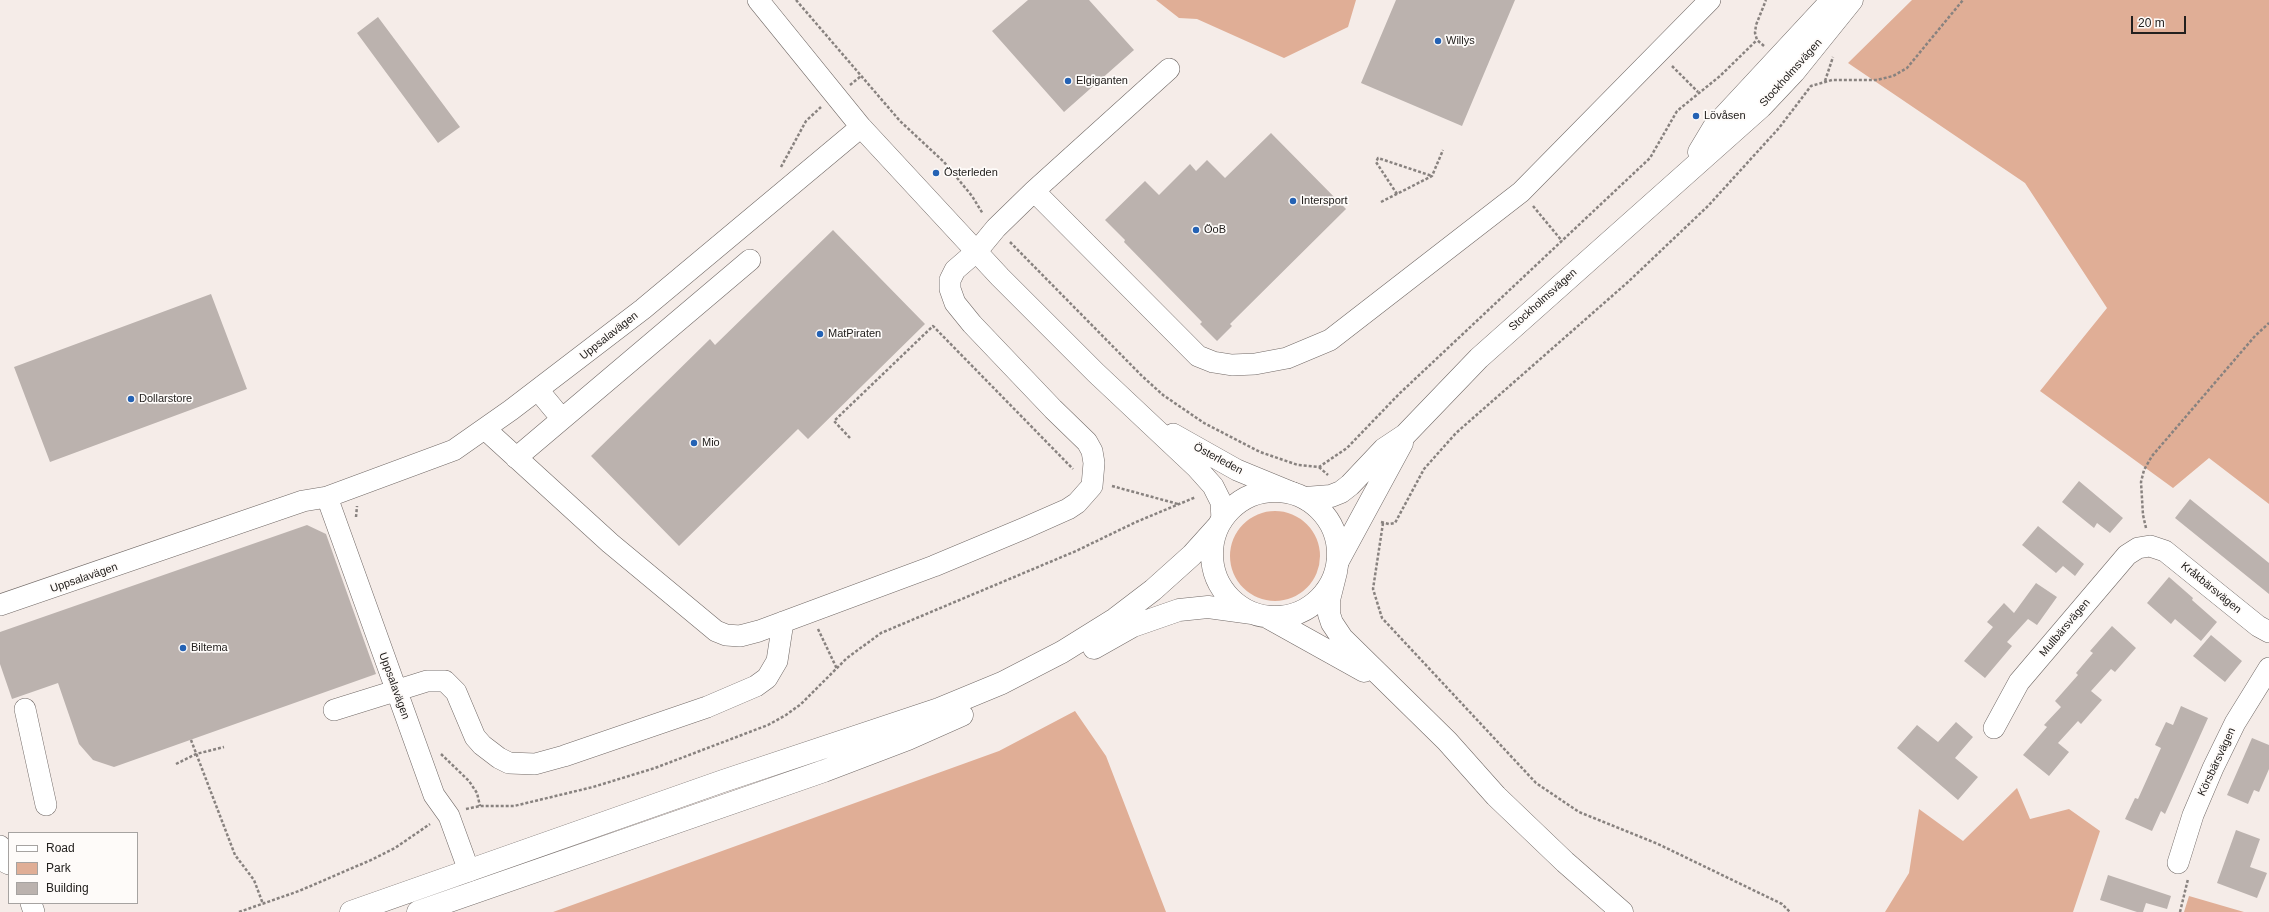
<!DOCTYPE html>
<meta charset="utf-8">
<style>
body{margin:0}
#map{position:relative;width:2269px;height:912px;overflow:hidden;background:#f5ece8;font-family:Helvetica,sans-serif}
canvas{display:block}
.legend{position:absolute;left:8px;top:832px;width:130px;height:72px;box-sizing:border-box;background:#fefbf9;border:1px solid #a6a3a1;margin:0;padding:5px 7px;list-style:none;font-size:12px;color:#23201e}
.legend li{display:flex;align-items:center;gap:8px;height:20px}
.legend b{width:20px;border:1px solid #a6a3a1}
.scale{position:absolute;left:2131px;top:16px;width:55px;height:18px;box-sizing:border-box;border:2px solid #23201e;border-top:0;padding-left:5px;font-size:12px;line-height:14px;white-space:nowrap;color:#23201e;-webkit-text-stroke:3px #fefbf9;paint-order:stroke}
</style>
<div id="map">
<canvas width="2269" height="912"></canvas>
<ul class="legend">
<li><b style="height:5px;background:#fff"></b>Road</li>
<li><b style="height:11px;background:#e0ae96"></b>Park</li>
<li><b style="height:11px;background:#bbb2ae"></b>Building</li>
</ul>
<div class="scale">20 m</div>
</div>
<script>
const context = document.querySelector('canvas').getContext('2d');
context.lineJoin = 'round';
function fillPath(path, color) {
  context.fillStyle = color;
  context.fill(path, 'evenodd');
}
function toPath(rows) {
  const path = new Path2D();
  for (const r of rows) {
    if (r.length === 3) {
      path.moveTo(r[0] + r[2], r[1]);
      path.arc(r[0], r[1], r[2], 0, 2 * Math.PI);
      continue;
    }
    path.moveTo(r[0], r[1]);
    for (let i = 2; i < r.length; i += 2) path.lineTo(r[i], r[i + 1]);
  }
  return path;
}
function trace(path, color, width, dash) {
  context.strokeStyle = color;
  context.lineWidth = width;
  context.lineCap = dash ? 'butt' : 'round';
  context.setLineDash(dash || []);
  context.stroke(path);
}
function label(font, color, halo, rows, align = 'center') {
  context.font = font + ' Helvetica,sans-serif';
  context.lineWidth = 3.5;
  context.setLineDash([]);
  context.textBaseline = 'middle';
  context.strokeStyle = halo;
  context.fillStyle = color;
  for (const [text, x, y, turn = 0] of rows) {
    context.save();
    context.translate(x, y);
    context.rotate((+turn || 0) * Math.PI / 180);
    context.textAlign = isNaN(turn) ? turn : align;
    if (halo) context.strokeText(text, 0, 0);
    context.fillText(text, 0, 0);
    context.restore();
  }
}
const green = toPath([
 [1156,0,1356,0,1348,27,1284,58,1197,19,1179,18],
 [1912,0,2269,0,2269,504,2209,458,2173,488,2040,391,2107,308,2025,183,1848,63],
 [1275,556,45],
 [1075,711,1106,756,1166,912,553,912,999,751],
 [2017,788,2030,819,2069,809,2100,831,2073,912,1885,912,1909,873,1919,809,1963,841],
 [2189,896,2244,912,2184,912]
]);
const building = toPath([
 [1028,0,1089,0,1134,50,1064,112,992,31],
 [1396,0,1515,0,1462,126,1361,83],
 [378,17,460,127,438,143,357,33],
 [1271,133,1346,209,1230,324,1232,326,1217,341,1200,324,1202,322,1124,242,1125,240,1105,220,1145,181,1159,195,1190,164,1196,171,1207,160,1225,178],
 [833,230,925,324,808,439,798,429,679,546,591,456,710,339,715,345],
 [211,294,247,389,50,462,14,367],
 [2079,481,2123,518,2110,533,2097,523,2094,528,2062,502],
 [2190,499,2269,563,2269,594,2175,518],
 [307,525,326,534,376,674,114,767,93,760,79,744,58,683,12,699,0,664,0,632],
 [2038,526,2084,564,2075,576,2063,566,2056,573,2022,545],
 [2169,577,2193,598,2192,600,2217,622,2201,641,2175,619,2171,624,2147,603],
 [2036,583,2057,597,2037,625,2028,619,2007,642,2012,646,1985,678,1964,661,1993,627,1987,622,2004,603,2014,613],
 [2112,626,2136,648,2115,672,2111,669,2091,691,2102,700,2081,724,2078,721,2058,743,2069,752,2049,776,2023,755,2047,727,2044,725,2061,707,2055,701,2078,675,2076,673,2093,653,2090,651],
 [2211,635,2242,661,2225,682,2193,656],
 [2181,706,2208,718,2165,814,2161,811,2152,831,2125,819,2135,798,2138,799,2161,748,2155,745,2166,722,2173,725],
 [1956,722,1973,737,1955,758,1978,777,1958,800,1897,748,1917,725,1938,742],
 [2252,738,2269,745,2269,769,2259,792,2254,790,2248,804,2227,795],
 [2236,830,2260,839,2250,867,2267,873,2257,898,2217,883],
 [2108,875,2171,896,2167,909,2146,903,2143,912,2137,912,2100,900]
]);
const path = toPath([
 [796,0,900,121,944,162,972,196,983,214],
 [1764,46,1757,40,1755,33,1756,25,1766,0],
 [1672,66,1698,92],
 [1825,81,1833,57],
 [850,85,861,76],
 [781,167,806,121,821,107],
 [1397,194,1376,162,1378,158,1432,176],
 [1381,202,1432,176,1443,150],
 [1533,206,1562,241],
 [1010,242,1142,376,1163,395,1204,423,1260,452,1298,465,1319,467,1347,448,1399,394,1650,158,1677,111,1720,76,1757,40],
 [850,438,834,421,933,326,1073,469],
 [1319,467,1328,475],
 [1112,486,1178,504],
 [356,517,357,506],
 [1381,522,1389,524,1395,523,1424,469,1456,433,1628,282,1708,206,1779,128,1811,86,1832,80,1877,80,1893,76,1907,68,1963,0],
 [1383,523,1373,589,1382,618,1536,783,1579,812,1658,844,1782,904,1790,912],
 [2146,528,2143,515,2141,482,2144,470,2152,456,2255,336,2269,323],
 [818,629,837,669],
 [191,740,235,855,254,880,263,904],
 [441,754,469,781,477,793,480,806],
 [176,764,196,754,224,747],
 [466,809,480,806,514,806,593,787,655,768,768,725,786,715,801,704,847,658,881,633,1076,551,1136,522,1196,497],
 [239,912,299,891,371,860,395,848,430,824],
 [2180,912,2188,879]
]);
const minor = toPath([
 [758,0,861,127,1000,277,1096,373,1196,467,1213,486,1221,502,1222,520],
 [1034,191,1169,69],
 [538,390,562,419],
 [485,429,610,543,716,631,726,635,740,636,759,631,934,566,1025,528,1068,509,1077,503,1092,486,1094,463,1092,451,1087,442,1053,409,972,324,955,303,950,289,950,280,955,270,977,251,996,228,1034,191,1198,356,1213,362,1232,365,1255,364,1287,358,1330,340,1521,192,1710,0],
 [1173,434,1237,470,1293,493],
 [516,458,750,260],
 [327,497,434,795,449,816,469,871],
 [0,605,303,501,327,497,454,450,511,410,643,309,861,127],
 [25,709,46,805],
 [334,710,427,681,445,681,456,692,475,737,482,745,499,758,509,763,535,764,564,756,707,707,756,686,767,678,777,661,783,622],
 [1994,728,2019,682,2127,555,2138,548,2150,546,2165,551,2258,626,2269,632],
 [0,846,5,862,9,864],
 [2178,863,2193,815,2213,768,2235,723,2269,668],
 [31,903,34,912]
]);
const major = toPath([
 [1699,152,1714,127,1832,0],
 [1305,498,1331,496,1341,492,1350,485,1384,449,1405,435,1479,358,1761,107,1794,72,1852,0],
 [1338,561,1402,443]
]);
const highway = toPath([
 [1275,554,63],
 [1336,572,1329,600,1329,614,1332,623,1342,638,1447,741,1496,796,1565,862,1622,912],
 [1267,617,1364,671],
 [1094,648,1133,626,1179,610,1208,607,1252,613],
 [351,912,723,781,939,709,1002,683,1062,652,1115,619,1153,590,1192,555,1219,525],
 [418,912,824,771,908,739,962,715]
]);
const markers = [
 [1438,41,4,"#2462b4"],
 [1068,81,4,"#2462b4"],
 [1696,116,4,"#2462b4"],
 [936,173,4,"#2462b4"],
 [1293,201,4,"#2462b4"],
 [1196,230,4,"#2462b4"],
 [820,334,4,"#2462b4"],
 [131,399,4,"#2462b4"],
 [694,443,4,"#2462b4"],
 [183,648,4,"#2462b4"]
];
const poiNames = [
 ["Willys",1446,41],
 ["Elgiganten",1076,81],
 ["Lövåsen",1704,116],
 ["Österleden",944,173],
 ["Intersport",1301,201],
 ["ÖoB",1204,230],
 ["MatPiraten",828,334],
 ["Dollarstore",139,399],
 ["Mio",702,443],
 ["Biltema",191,648]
];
const streetNames = [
 ["Stockholmsvägen",1791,73,-48],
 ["Stockholmsvägen",1543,300,-42],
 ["Uppsalavägen",609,336,-38],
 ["Österleden",1218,459,28],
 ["Uppsalavägen",84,578,-19],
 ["Kråkbärsvägen",2211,588,39],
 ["Mullbärsvägen",2065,628,-50],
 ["Uppsalavägen",394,686,70],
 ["Körsbärsvägen",2217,762,-65]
];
fillPath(green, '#e0ae96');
fillPath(building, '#bbb2ae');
trace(minor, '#716966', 22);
trace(major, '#716966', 23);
trace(highway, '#716966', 23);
trace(path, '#88827f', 2.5, [3, 2]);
trace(minor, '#fff', 21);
trace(major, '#fff', 22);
trace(highway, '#fff', 22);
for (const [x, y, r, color] of markers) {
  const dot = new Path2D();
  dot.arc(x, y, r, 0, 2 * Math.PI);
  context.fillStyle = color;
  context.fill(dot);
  trace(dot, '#fefbf9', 1.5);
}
label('11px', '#23201e', '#fefbf9', poiNames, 'left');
label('11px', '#23201e', '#fefbf9', streetNames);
</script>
